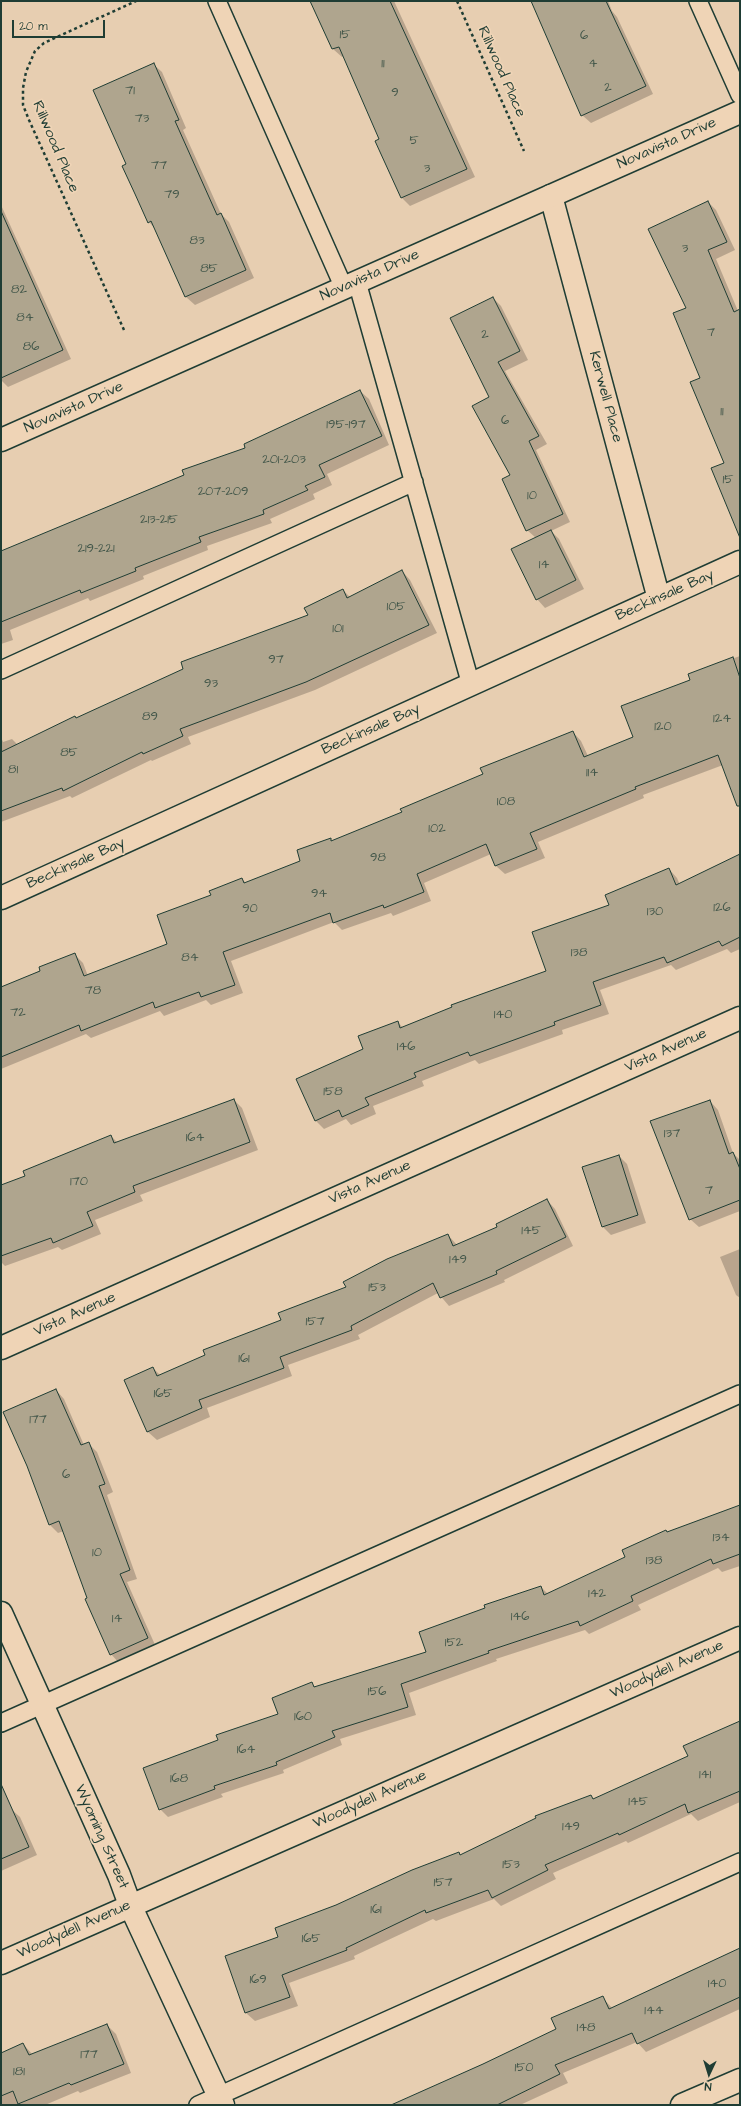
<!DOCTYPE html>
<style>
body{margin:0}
#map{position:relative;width:741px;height:2106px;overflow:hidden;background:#e7ceb1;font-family:"Architects Daughter",sans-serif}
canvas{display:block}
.frame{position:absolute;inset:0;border:2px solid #1f3d34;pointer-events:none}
.north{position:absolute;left:689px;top:2054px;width:40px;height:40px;-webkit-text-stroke:3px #efd4b6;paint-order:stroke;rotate:184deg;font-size:11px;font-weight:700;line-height:16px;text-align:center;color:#1f3d34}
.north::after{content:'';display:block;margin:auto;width:14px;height:18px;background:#1f3d34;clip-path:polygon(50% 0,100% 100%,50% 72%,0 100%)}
.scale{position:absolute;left:12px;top:20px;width:93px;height:18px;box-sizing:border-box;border:2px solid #1f3d34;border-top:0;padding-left:5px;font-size:12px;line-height:14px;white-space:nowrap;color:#1f3d34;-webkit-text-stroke:3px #efd4b6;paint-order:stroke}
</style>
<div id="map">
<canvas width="741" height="2106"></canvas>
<div class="frame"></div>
<div class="north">N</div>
<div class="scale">20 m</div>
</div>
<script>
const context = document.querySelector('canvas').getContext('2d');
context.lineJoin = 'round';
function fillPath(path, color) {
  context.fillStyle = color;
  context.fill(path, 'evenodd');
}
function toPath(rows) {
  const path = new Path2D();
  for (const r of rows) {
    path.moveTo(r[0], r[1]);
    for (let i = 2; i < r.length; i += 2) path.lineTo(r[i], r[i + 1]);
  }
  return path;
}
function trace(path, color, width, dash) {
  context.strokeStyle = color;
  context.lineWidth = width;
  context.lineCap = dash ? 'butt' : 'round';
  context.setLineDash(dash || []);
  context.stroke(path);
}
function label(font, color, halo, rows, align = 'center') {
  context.font = font + ' "Architects Daughter",sans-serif';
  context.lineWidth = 3.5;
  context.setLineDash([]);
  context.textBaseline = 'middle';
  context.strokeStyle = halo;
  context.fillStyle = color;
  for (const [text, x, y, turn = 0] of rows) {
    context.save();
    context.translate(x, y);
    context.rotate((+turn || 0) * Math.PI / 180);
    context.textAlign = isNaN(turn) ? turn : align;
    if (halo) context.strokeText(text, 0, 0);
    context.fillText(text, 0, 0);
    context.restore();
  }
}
const shadow = toPath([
 [311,1,394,1,475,177,410,206,402,198,376,142,381,140,344,56,342,57,333,49],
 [532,1,608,1,612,11,617,17,653,94,591,123,582,115],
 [153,64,162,72,186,128,183,130,221,214,229,222,254,278,195,305,186,297,156,230,149,222,127,165],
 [708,202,716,210,735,250,716,259,738,311,740,310,740,502,726,463,701,379,687,308],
 [1,205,71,359,8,387,1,380],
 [493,298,501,306,528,360,505,371,547,444,536,450,570,522,551,531,559,539,584,589,545,608,537,599,536,538,527,530,491,397],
 [360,391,369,399,389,445,327,474,332,485,313,494,315,499,270,519,272,523,207,546,208,550,143,576,144,579,90,601,88,598,10,630,13,640,1,644,1,552,247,448],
 [402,571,410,580,437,633,315,690,188,737,191,744,152,761,151,760,72,798,70,796,1,822,1,737,3,742,12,739,18,745,309,616,343,590,350,597],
 [740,656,740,776,723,765,643,795,644,798,538,842,545,858,505,874,496,866,491,854,424,883,431,901,393,916,391,913,342,930,334,922,231,961,243,993,211,1005,206,1000,164,1016,160,1011,91,1038,86,1034,1,1069,1,988,75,955,83,963,88,976,169,944,212,896,242,879,246,883,302,862,330,839,332,841,403,813,573,732,581,741,588,756,634,737,692,680,689,674],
 [740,856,740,949,731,953,727,949,676,970,671,965,600,990,609,1014,562,1030,563,1034,479,1064,475,1060,422,1081,424,1086,373,1106,376,1114,351,1125,346,1119,324,1129,316,1121,364,1050,398,1022,403,1028,547,972,611,906,669,869,677,878,680,885],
 [234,1100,242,1108,258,1150,140,1195,143,1201,95,1220,101,1234,62,1250,58,1247,5,1266,1,1262,1,1186,27,1177,111,1136,118,1143],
 [710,1101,718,1110,733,1153,740,1160,740,1211,699,1227,690,1219],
 [619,1156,627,1164,646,1223,611,1235,602,1226],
 [547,1200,555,1209,573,1246,504,1280,505,1282,449,1306,438,1293,358,1335,360,1339,288,1365,292,1376,207,1408,210,1417,157,1440,148,1432,126,1380,153,1368,161,1376,282,1320,448,1235,457,1245,499,1227],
 [740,1249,740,1298,736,1295,720,1257],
 [56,1390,64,1399,84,1445,88,1443,97,1452,113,1492,107,1495,137,1579,127,1582,156,1647,119,1663,111,1654,64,1531,58,1533,50,1525,28,1466],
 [740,1506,740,1566,722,1572,718,1568,638,1605,641,1610,589,1634,585,1630,496,1659,497,1661,409,1693,416,1715,340,1739,342,1745,283,1770,284,1773,221,1794,223,1797,168,1817,160,1809,219,1741,280,1715,311,1683,316,1688,427,1652,541,1587,548,1594,626,1558,668,1533],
 [740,1722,740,1802,698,1821,691,1814,628,1843,626,1841,553,1873,556,1879,501,1906,494,1899,436,1921,433,1919,354,1956,355,1959,289,1983,298,2006,255,2021,246,2013,226,1957,279,1938,337,1906,458,1853,461,1856,591,1796,594,1800,689,1756],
 [11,1809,20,1817,37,1855,1,1871,1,1814],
 [740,1950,740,2009,646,2052,637,2042,563,2073,568,2083,520,2105,397,2105,557,2029,603,1998,612,2008,689,1971],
 [107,2025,116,2034,131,2073,80,2093,78,2091,45,2105,1,2105,1,2054,23,2044,33,2055]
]);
const building = toPath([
 [310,1,390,1,467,169,401,198,375,141,379,139,339,47,332,49,310,1],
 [531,1,606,1,646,86,581,116,531,1],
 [154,63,179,120,175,121,217,215,221,213,246,270,185,297,151,221,148,223,135,194,122,166,126,164,93,90,154,63],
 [708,201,727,242,708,250,734,312,740,309,740,538,711,468,724,463,690,382,700,378,673,313,686,308,648,229,708,201],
 [1,211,63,350,1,378,1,211],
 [493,297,520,351,498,362,539,436,529,441,563,514,526,531,502,479,510,475,472,406,489,397,450,318,493,297],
 [360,390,382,436,319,465,325,477,305,486,308,490,263,510,264,514,199,537,201,542,135,568,136,571,81,593,80,590,1,622,1,551,184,475,182,470,245,448,244,444,360,390],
 [551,530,576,580,536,600,511,549,551,530],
 [402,570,429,625,306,682,180,729,183,736,143,754,142,752,63,791,62,788,1,811,1,752,75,716,76,718,183,669,181,662,308,615,304,608,343,589,347,598,402,570],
 [733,657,740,678,740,806,737,806,718,755,635,787,636,789,530,833,537,849,495,866,486,844,417,874,424,892,384,908,383,905,333,923,330,913,223,952,235,985,201,997,199,992,155,1008,153,1002,81,1031,79,1025,1,1057,1,987,40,971,39,967,75,953,84,976,167,944,157,915,211,895,209,891,242,878,244,883,300,861,297,850,331,838,331,841,402,812,400,809,483,774,480,768,523,751,573,731,584,757,633,737,621,706,690,680,688,674,733,657],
 [740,854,740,937,722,946,719,941,667,963,664,957,593,982,601,1005,554,1022,555,1025,470,1056,468,1052,414,1073,416,1077,365,1098,369,1105,342,1117,339,1110,315,1121,296,1079,363,1049,358,1036,398,1021,400,1028,452,1007,451,1005,546,971,532,932,609,905,605,895,669,868,676,885,740,854],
 [234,1099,250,1142,133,1186,135,1192,87,1212,93,1226,53,1243,51,1238,1,1256,1,1185,25,1176,23,1171,111,1135,114,1143,234,1099],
 [710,1100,729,1154,733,1152,740,1169,740,1200,689,1220,650,1121,710,1100],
 [619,1155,638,1215,602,1227,582,1167,619,1155],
 [547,1199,566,1237,496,1271,497,1274,440,1298,433,1283,351,1326,352,1330,280,1357,284,1368,199,1400,202,1408,147,1432,124,1380,153,1367,157,1376,205,1355,203,1350,281,1320,278,1313,346,1287,343,1282,387,1259,448,1234,453,1246,497,1227,496,1224,547,1199],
 [56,1389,81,1445,89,1442,105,1484,99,1486,130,1570,120,1574,148,1638,110,1655,85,1599,87,1598,59,1521,49,1525,27,1466,3,1412,56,1389],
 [740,1505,740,1554,713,1564,711,1559,631,1596,633,1601,580,1626,578,1621,488,1651,489,1653,401,1684,408,1707,332,1731,335,1737,276,1762,277,1765,214,1786,215,1789,159,1810,143,1768,218,1740,216,1735,278,1714,272,1698,312,1682,314,1687,426,1652,419,1632,485,1608,484,1605,541,1586,544,1595,625,1557,622,1550,666,1530,667,1532,740,1505],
 [740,1721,740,1791,688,1813,685,1804,619,1835,618,1833,545,1865,548,1870,492,1898,488,1890,426,1913,425,1910,346,1948,347,1950,282,1975,290,1997,245,2013,225,1956,278,1937,275,1928,336,1905,412,1870,459,1852,460,1855,536,1818,535,1816,591,1795,593,1799,688,1756,683,1746,740,1721],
 [1,1784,29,1847,1,1859,1,1784],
 [740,1948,740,1997,637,2044,632,2033,555,2065,560,2074,497,2105,391,2105,483,2064,556,2029,551,2018,603,1996,609,2009,740,1948],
 [107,2024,124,2064,71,2085,69,2083,18,2104,13,2091,1,2096,1,2053,23,2043,29,2055,107,2024]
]);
const path = toPath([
 [457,1,524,151],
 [124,330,29,120,23,105,23,88,26,72,35,51,44,43,136,1]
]);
const service = toPath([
 [217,1,344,288],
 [698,1,740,95],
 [357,282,471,685],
 [1,670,414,482],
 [1,1723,740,1394],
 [198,2105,740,1862]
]);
const minor = toPath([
 [551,196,659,599],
 [1,898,740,562],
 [1,1348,740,1018],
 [1,1613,119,1875,130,1905,223,2105],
 [1,1963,740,1638],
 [682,2105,740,2080]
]);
const tertiary = toPath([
 [1,440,740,112]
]);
const numberNames = [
 ["15",345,35],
 ["6",584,36],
 ["11",383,64],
 ["4",593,64],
 ["2",608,88],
 ["71",130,91],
 ["9",395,93],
 ["73",142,119],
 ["5",414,141],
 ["77",159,166],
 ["3",427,169],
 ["79",172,195],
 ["83",197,241],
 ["3",685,249],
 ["85",209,269],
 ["82",19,290],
 ["84",25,318],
 ["7",711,333],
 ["2",485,335],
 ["86",31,347],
 ["11",722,412],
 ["6",505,421],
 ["195-197",346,425],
 ["201-203",284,460],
 ["15",728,480],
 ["207-209",223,492],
 ["10",532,496],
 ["213-215",159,520],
 ["219-221",96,549],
 ["14",544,565],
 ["105",396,607],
 ["101",338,629],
 ["97",276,660],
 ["93",211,684],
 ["89",150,717],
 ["124",722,719],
 ["120",663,727],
 ["85",69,753],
 ["81",13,770],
 ["114",592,773],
 ["108",506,802],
 ["102",437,829],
 ["98",378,858],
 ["94",319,894],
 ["126",722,908],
 ["90",250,909],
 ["130",655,912],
 ["138",579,953],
 ["84",190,958],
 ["78",93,991],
 ["72",18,1013],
 ["140",503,1015],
 ["146",406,1047],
 ["158",333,1092],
 ["137",672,1134],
 ["164",195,1138],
 ["170",79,1182],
 ["7",709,1191],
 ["145",531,1231],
 ["149",458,1260],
 ["153",377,1288],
 ["157",315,1322],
 ["161",244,1359],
 ["165",163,1394],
 ["177",38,1420],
 ["6",66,1475],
 ["134",721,1538],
 ["10",97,1553],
 ["138",654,1561],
 ["142",597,1594],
 ["146",520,1617],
 ["14",117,1619],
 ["152",454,1643],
 ["156",377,1692],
 ["160",303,1717],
 ["164",246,1750],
 ["141",705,1775],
 ["168",179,1779],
 ["145",638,1802],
 ["149",571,1827],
 ["153",511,1865],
 ["157",443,1883],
 ["161",376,1910],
 ["165",311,1939],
 ["169",258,1980],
 ["140",717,1984],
 ["144",654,2011],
 ["148",586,2028],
 ["177",89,2055],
 ["150",524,2068],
 ["181",19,2072]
];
const streetNames = [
 ["Rillwood Place",501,72,66],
 ["Novavista Drive",667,144,-24],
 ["Rillwood Place",55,147,67],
 ["Novavista Drive",370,276,-24],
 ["Kerwell Place",605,397,75],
 ["Novavista Drive",74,408,-24],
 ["Beckinsale Bay",665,596,-24],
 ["Beckinsale Bay",371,730,-24],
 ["Beckinsale Bay",76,864,-24],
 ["Vista Avenue",666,1051,-24],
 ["Vista Avenue",370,1183,-24],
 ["Vista Avenue",75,1315,-24],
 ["Woodydell Avenue",667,1670,-24],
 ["Woodydell Avenue",370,1800,-24],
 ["Wyoming Street",101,1837,66],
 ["Woodydell Avenue",74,1930,-24]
];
fillPath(shadow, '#0003');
fillPath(building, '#afa58e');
trace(building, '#1f3d34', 1);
trace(service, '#1f3d34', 20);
trace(minor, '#1f3d34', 25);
trace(tertiary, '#1f3d34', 25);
trace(path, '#1f3d34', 2.5, [3, 3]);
trace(service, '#efd4b6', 17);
trace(minor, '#efd4b6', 22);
trace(tertiary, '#efd4b6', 22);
label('13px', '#43574a', null, numberNames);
label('15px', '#1f3d34', '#efd4b6', streetNames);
</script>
